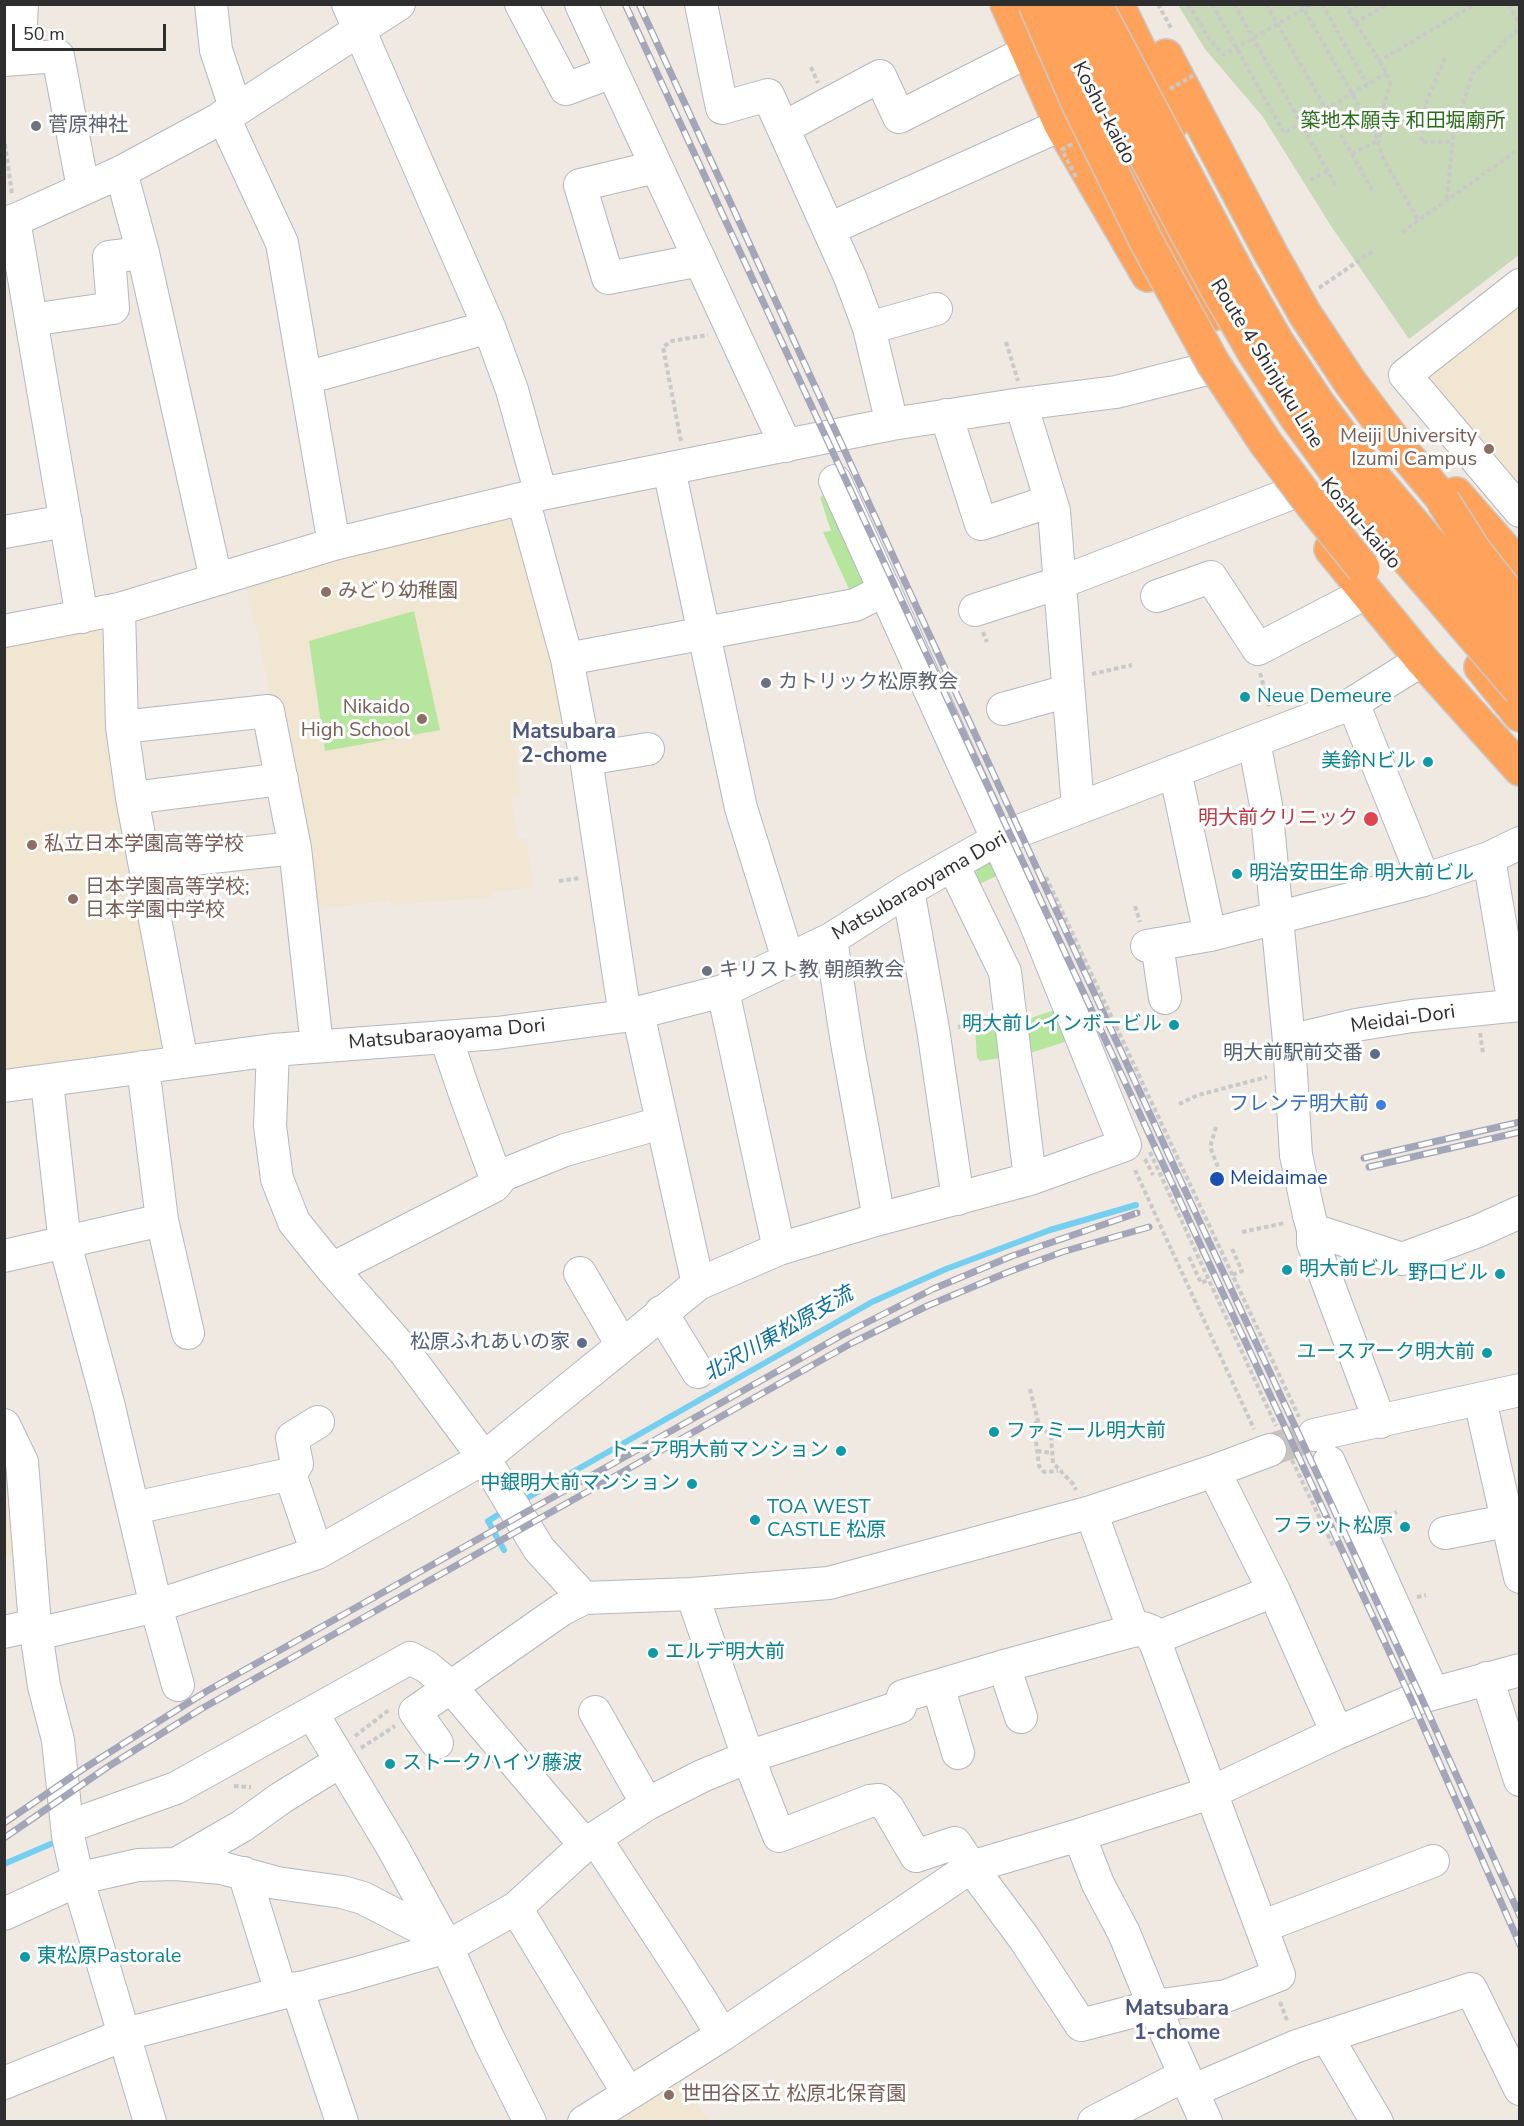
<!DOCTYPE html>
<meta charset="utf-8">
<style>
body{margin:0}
#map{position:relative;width:1524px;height:2126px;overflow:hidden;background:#efe9e1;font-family:"Nunito Sans",sans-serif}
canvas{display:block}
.frame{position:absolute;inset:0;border:6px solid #2e2e2e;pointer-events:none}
.scale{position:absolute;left:12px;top:24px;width:154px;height:27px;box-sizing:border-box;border:3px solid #2e2e2e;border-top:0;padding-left:8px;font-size:18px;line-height:21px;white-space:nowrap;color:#2e2e2e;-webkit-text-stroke:4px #fff;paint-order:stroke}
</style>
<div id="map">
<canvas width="1524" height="2126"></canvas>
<div class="frame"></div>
<div class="scale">50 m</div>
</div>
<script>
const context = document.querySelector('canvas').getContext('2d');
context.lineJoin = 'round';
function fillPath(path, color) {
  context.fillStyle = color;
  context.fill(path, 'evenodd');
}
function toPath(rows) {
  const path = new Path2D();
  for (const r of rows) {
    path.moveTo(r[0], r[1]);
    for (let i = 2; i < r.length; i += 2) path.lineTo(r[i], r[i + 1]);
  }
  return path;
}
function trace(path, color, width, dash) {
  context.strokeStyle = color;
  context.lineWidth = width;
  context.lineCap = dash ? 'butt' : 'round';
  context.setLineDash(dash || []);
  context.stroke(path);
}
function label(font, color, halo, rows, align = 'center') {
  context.font = font + ' "Nunito Sans","Noto Sans JP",sans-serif';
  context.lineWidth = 6;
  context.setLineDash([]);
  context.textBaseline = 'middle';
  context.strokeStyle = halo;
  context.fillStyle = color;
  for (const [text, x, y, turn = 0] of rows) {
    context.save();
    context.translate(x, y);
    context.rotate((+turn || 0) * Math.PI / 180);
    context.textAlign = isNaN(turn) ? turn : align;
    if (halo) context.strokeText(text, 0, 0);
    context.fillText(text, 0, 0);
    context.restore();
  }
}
const education = toPath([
 [1519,276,1519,525,1396,373],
 [518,507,570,734,515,742,521,796,511,797,516,840,527,839,531,887,492,892,493,897,391,905,390,901,308,909,261,646,243,578],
 [105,621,170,1047,5,1071,4,640],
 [4,1445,17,1554,5,1557,4,1557],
 [677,2074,710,2121,617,2121,614,2115]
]);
const green = toPath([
 [834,492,875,587,853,598,823,532,831,531,820,497],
 [414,611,440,730,325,751,309,641],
 [991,850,1007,871,971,888,961,865],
 [1063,1007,1077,1038,1021,1056,1017,1023],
 [1005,1026,1008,1057,980,1061,977,1058,975,1028]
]);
const cemetery = toPath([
 [1178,5,1519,5,1519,255,1409,339,1331,226,1263,117,1205,49]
]);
const stream = toPath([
 [520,1502,872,1302,946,1269,1050,1230,1136,1205],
 [504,1550,488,1521,506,1510],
 [4,1864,60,1840]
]);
const minorTunnel = toPath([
 [1270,1450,1314,1435]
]);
const path = toPath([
 [1158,4,1172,30],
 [1188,4,1210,40,1224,55,1312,4],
 [1212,4,1284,133,1387,73],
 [1234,4,1336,186],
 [1266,4,1373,191],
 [1301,4,1375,134,1383,158,1418,220],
 [1322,4,1367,84],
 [1344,4,1387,73,1390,84,1383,108,1379,141],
 [1509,4,1520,26],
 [1348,11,1360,4],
 [1355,23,1387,4],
 [1445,58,1427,100,1421,142,1453,142],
 [1378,62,1475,4],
 [811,67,818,83],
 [5,144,12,194],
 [1352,154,1377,141],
 [1310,180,1328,171],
 [1447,199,1454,129,1473,73,1520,27],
 [1402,232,1515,152],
 [1319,288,1373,251],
 [1006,342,1018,381],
 [681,441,663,347,672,341,708,335],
 [983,632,987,642],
 [1260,673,1270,709],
 [1092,674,1132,665],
 [1046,877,1299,1417],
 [559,881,580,878],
 [1135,906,1140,922],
 [958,1027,986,1024],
 [1480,1033,1483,1053],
 [1179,1104,1198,1095,1267,1077],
 [1216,1127,1210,1147,1218,1167],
 [1150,1152,1276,1426],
 [1145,1159,1153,1175],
 [1242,1232,1285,1223],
 [1232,1249,1242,1271,1232,1275],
 [1172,1251,1254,1429],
 [1189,1257,1201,1283,1208,1280],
 [1030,1389,1038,1421,1051,1437,1053,1463,1073,1484,1076,1490],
 [1038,1421,1034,1425,1039,1466,1044,1472,1058,1471],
 [1037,1451,1052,1453],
 [1292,1460,1333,1546],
 [1381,1519,1397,1512],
 [1417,1597,1426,1595],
 [355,1736,389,1710],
 [361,1748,395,1726],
 [234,1786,251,1787],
 [1280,2002,1288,2023]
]);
const minor = toPath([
 [211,4,216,50,236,110],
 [348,4,489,327,512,390,541,494],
 [521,4,566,89,612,72],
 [581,4,786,446],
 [701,4,722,108,768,95,850,277,869,328,892,424],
 [19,59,22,4],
 [4,60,58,56,83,188],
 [223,116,282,243,334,544],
 [783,128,880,76,899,117,1027,52],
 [656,167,580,185,608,278,700,260],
 [121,172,143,253,216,579],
 [14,220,82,617],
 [4,225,121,172,236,110,399,4],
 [829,229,1061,125],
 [1520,285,1405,375,1520,511],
 [31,320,113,308,109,257,143,253],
 [869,328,936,309],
 [306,378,489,327],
 [1021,404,1054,511,1078,807],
 [946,415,981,524,1051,501],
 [669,469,741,808,788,959],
 [523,499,567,659,586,759,625,1016],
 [4,532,66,521],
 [1157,596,1211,577,1258,649,1366,593],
 [119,609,122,727,132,798,182,1062],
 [975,610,1059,583,1287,495],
 [4,631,119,609,334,544,541,494,892,424,1021,404,1116,392,1203,370],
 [567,659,855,605,885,590],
 [1353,703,1424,880],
 [1003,709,1068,691],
 [122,727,268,711,295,848,317,1046],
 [1254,741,1266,805,1289,1041,1296,1155],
 [586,759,648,749],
 [1175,771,1210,935],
 [132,798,282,779],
 [1489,858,1514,1005],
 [146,864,295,848],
 [953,865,1005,972,1030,1179],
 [908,890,933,1029,958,1199],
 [831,939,847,1043,879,1219],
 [1157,944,1165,998],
 [1147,946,1210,935,1424,880,1489,858,1520,843],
 [723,991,779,1249],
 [638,1013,698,1284],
 [446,1038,465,1094,497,1181],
 [1289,1041,1356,1025,1412,1016,1520,1005],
 [273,1050,270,1126,277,1179,294,1222,332,1269,405,1352,484,1458,539,1549,584,1598,692,1594,829,1583,1091,1512,1214,1471,1270,1450],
 [143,1067,162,1220,188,1333],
 [47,1082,65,1244,108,1403,156,1606,178,1685],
 [4,1086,273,1050,497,1033,625,1016,723,991,831,939,908,890,998,839,1353,703,1422,660],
 [1309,1215,1313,1230,1313,1243,1380,1422],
 [1313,1230,1402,1259,1478,1231,1520,1212],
 [4,1256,162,1220],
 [332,1269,494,1186,503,1175,565,1150,661,1123],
 [580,1273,622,1345],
 [661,1312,698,1372],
 [1480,1400,1520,1577],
 [4,1425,22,1462,35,1625,44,1686,58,1740,68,1836,78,1880,150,2122],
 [1314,1435,1520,1390],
 [1329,1462,1433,1693],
 [1214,1471,1274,1591,1337,1733],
 [290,1474,317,1553],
 [134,1508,290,1474,297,1464,292,1438,318,1422],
 [1091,1512,1134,1631],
 [1445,1533,1506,1521],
 [4,1632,35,1625],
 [37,1634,156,1606,317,1553,484,1458,698,1284,779,1249,879,1219,1030,1179,1125,1145,1034,920,835,481],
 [1153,1639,1274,1591],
 [1004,1666,1021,1717],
 [1487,1678,1520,1780],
 [938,1686,958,1753],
 [595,1712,647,1804],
 [312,1713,393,1848,447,1947,489,2040,530,2122],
 [437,1743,415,1712,561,1610,584,1598],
 [67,1827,176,1788,410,1658,427,1667,451,1687,585,1845],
 [1079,1835,1098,1884,1124,1933,1154,2006,1206,2122],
 [595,1838,699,1997,722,2035],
 [176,1864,222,1868,277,1883,342,1892,363,1898,442,1939],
 [244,1873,281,1992],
 [516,1908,628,2093],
 [4,1914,85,1877,138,1865,176,1864,242,1826,281,1798,341,1761],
 [1261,1927,1433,1861],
 [297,1988,342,2122],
 [1327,2037,1377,2122],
 [4,2083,126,2034,350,1975,447,1947,516,1908,585,1845,595,1838,647,1804,702,1776,748,1757,900,1707,903,1696,1004,1666,1143,1628,1151,1631,1279,1975,1226,1996,1154,2006,1081,2025,1024,1938,971,1867,955,1843,916,1856,888,1808,879,1800,870,1801,779,1836,748,1757,692,1594],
 [1192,2091,1297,2046,1471,1989,1520,2089],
 [584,2122,722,2035,971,1867,1079,1835,1210,1793,1337,1733,1421,1697,1520,1670],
 [1094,2122,1185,2075]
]);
const highway = toPath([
 [1007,4,1061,125,1148,275],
 [1117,4,1174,121],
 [1068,48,1213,314],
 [1166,56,1270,252,1305,314,1350,382,1395,442,1463,523],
 [1456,494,1520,567],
 [1331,549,1422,660,1520,769],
 [1481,667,1520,715]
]);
const rail = toPath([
 [625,4,1412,1701,1520,1945],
 [639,4,1184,1188,1421,1697,1520,1916],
 [1364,1158,1520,1122],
 [1369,1167,1520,1132],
 [4,1823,83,1769,207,1691,844,1334,933,1289,1012,1256,1137,1213],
 [4,1838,109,1766,201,1709,850,1344,927,1306,1006,1273,1062,1252,1149,1227]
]);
const pathBridge = toPath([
 [1170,89,1196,74],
 [1072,144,1062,150,1077,179],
 [1135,1170,1172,1251]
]);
const minorBridge = toPath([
 [1296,1155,1309,1215]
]);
const highwayBridge = toPath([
 [1035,4,1079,105,1147,243,1213,363,1265,442,1313,506,1363,568],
 [1064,4,1216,287,1255,354,1297,418,1343,481,1393,542,1520,690],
 [1095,4,1238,274,1277,342,1319,405,1364,466,1520,649],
 [1443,501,1474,550,1520,609]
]);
const markers = [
 [36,126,6,"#6b7280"],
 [1489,449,6,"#8d6e63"],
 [326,592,6,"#8d6e63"],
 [766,683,6,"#6b7280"],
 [1245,697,6,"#0f9aa8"],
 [422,719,6,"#8d6e63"],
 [1428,762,6,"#0f9aa8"],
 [1371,819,8,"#e0444e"],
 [32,845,6,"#8d6e63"],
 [1237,874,6,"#0f9aa8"],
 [73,899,6,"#8d6e63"],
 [707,971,6,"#6b7280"],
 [1174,1025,6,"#0f9aa8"],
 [1375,1054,6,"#5c6f8a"],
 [1381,1105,6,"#3f7fe0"],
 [1217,1179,8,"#1a4fb4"],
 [1287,1270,6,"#0f9aa8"],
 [1500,1274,6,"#0f9aa8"],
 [582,1343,6,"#5c6f8a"],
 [1487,1353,6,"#0f9aa8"],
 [994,1432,6,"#0f9aa8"],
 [841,1451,6,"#0f9aa8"],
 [692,1484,6,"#0f9aa8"],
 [755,1520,6,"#0f9aa8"],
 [1405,1527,6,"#0f9aa8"],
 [653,1653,6,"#0f9aa8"],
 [390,1764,6,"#0f9aa8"],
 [25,1957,6,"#0f9aa8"],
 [669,2095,6,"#8d6e63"]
];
const streetNames = [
 ["Koshu-kaido",1103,113,62],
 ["Route 4 Shinjuku Line",1266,364,58],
 ["Koshu-kaido",1360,524,50],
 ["Matsubaraoyama Dori",920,887,-30],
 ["Meidai-Dori",1403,1020,-8],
 ["Matsubaraoyama Dori",447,1035,-5]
];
const parkNames = [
 ["築地本願寺 和田堀廟所",1403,122]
];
const worshipNames = [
 ["菅原神社",48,126],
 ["カトリック松原教会",778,683],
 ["キリスト教 朝顔教会",719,971]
];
const educationNames = [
 ["Meiji University",1477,437,"right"],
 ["Izumi Campus",1477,460,"right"],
 ["みどり幼稚園",338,592],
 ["Nikaido",410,708,"right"],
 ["High School",410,731,"right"],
 ["私立日本学園高等学校",44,845],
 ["日本学園高等学校;",85,888],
 ["日本学園中学校",85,911],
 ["世田谷区立 松原北保育園",681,2095]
];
const cultureNames = [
 ["Neue Demeure",1257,697],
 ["美鈴Nビル",1416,762,"right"],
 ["明治安田生命 明大前ビル",1249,874],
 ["明大前レインボービル",1162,1025,"right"],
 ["明大前ビル",1299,1270],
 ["野口ビル",1488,1274,"right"],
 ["ユースアーク明大前",1475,1353,"right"],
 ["ファミール明大前",1006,1432],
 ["トーア明大前マンション",829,1451,"right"],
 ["中銀明大前マンション",680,1484,"right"],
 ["TOA WEST",767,1508],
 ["CASTLE 松原",767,1531],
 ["フラット松原",1393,1527,"right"],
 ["エルデ明大前",665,1653],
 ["ストークハイツ藤波",402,1764],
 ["東松原Pastorale",37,1957]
];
const healthNames = [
 ["明大前クリニック",1358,819]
];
const serviceNames = [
 ["明大前駅前交番",1363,1054],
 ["松原ふれあいの家",570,1343]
];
const shopNames = [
 ["フレンテ明大前",1369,1105]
];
const transitNames = [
 ["Meidaimae",1230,1179]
];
const neighbourhoodNames = [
 ["Matsubara",564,733],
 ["2-chome",564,757],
 ["Matsubara",1177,2010],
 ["1-chome",1177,2034]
];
const waterNames = [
 ["北沢川東松原支流",779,1335,-30]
];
fillPath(education, '#f0e6d1');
fillPath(green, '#b6e59e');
fillPath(cemetery, '#c8d9b8');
trace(stream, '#75cff0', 6);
trace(minorTunnel, '#c8c4bd', 32, [32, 16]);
trace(minor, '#b4b7c1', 34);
trace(highway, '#c9c9c9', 36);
trace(path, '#c9c9c9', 4, [4.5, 3]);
trace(minor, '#fff', 32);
trace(highway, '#ffa35c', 33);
trace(rail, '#a3a6b8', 7);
trace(rail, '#fff', 4.5, [14]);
trace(minorBridge, '#b4b7c1', 34, []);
trace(highwayBridge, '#c9c9c9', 36, []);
trace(pathBridge, '#c9c9c9', 4, [4.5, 3]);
trace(minorBridge, '#fff', 32);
trace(highwayBridge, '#ffa35c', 33);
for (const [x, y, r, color] of markers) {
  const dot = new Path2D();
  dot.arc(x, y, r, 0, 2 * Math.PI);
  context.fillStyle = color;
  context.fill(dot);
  trace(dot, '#fff', 2);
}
label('20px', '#2e2e2e', '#fff', streetNames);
label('20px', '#2c6e1b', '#fff', parkNames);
label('20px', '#5b616d', '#fff', worshipNames, 'left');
label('20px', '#785e54', '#fff', educationNames, 'left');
label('20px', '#0d838f', '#fff', cultureNames, 'left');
label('20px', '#be3a42', '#fff', healthNames, 'right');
label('20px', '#4e5e75', '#fff', serviceNames, 'right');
label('20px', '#366cbe', '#fff', shopNames, 'right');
label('20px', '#164399', '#fff', transitNames, 'left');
label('bold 21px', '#4d5680', '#fff', neighbourhoodNames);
label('italic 21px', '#0d6fa3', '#fff', waterNames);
</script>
